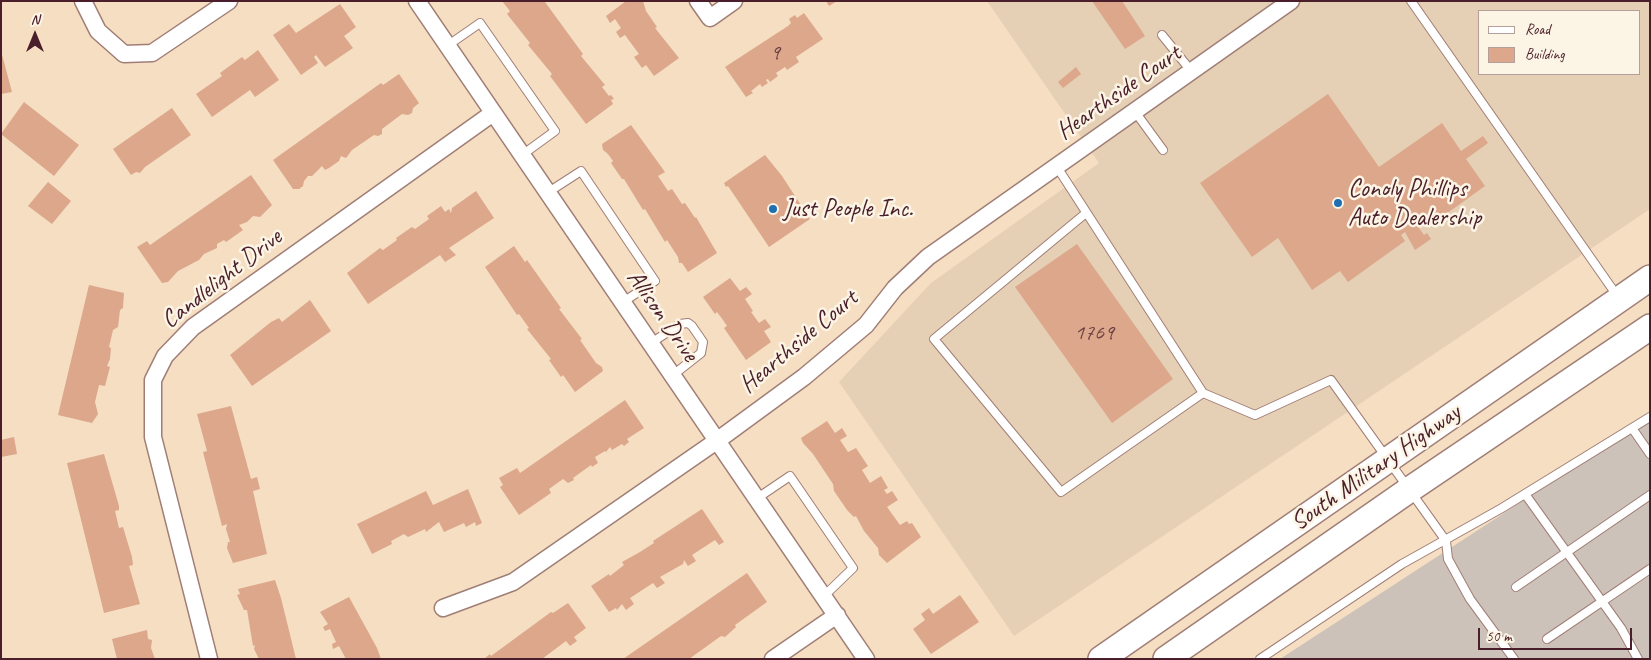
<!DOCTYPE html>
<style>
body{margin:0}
#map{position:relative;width:1651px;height:660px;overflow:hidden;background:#f5dec2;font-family:Caveat,sans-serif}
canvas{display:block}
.frame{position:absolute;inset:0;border:2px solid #4a1f2b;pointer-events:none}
.legend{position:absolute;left:1478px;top:10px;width:162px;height:65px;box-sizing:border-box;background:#fcf5e5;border:1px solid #b59f9b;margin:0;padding:6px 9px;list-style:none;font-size:15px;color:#4a1f2b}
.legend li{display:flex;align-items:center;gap:10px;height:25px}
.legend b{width:25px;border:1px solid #b59f9b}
.north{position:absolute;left:10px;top:10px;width:50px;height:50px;-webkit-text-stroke:4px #fcf5e5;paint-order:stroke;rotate:0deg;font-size:14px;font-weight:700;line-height:20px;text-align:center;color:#4a1f2b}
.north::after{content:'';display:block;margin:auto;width:18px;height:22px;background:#4a1f2b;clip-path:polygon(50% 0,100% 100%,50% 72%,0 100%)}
.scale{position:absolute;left:1478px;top:628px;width:154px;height:22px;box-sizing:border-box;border:2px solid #4a1f2b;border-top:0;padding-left:6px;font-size:15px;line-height:18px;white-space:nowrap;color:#4a1f2b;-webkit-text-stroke:4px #fcf5e5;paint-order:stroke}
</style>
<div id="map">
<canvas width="1651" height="660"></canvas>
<div class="frame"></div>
<ul class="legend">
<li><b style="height:6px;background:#fff"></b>Road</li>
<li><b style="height:14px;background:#dca78b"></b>Building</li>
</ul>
<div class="north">N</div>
<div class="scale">50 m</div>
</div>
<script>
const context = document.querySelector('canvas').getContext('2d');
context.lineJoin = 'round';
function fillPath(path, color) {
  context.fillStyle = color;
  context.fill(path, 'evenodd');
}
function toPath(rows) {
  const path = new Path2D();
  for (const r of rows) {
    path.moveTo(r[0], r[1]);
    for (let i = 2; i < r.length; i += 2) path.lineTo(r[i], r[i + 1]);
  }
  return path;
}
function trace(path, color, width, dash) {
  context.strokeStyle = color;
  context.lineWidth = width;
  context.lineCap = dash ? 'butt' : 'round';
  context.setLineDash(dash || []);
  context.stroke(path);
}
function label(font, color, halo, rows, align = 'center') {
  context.font = font + ' Caveat,sans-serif';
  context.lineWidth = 5;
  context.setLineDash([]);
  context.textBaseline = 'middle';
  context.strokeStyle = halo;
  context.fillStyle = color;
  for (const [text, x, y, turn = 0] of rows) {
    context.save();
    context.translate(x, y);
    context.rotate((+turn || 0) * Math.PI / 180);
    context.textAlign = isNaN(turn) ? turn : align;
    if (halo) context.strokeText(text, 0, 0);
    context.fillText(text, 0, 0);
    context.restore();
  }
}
const built = toPath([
 [987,1,1650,1,1650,209,1014,636,839,382,931,283,1099,163],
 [1480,11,1640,11,1640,74,1480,74]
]);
const industrial = toPath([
 [1650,418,1650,659,1280,659]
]);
const building = toPath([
 [502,1,545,2,583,54,581,56,605,85,602,87,609,96,611,95,614,99,611,100,613,104,586,124,550,76,552,74,528,45,530,43,507,14,510,11],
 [626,1,643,1,646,11,657,27,655,28,679,58,654,76,646,65,642,68,634,57,639,54,625,35,620,38,616,32,621,28,615,19,610,23,606,16],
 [826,1,837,1,829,6],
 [1092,1,1122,1,1145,36,1125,49],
 [340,4,356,27,344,36,353,48,325,67,316,55,314,57,318,63,301,75,273,35,289,24,296,33],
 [804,13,823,39,796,57,799,62,787,70,785,67,776,73,778,76,770,82,768,79,766,80,768,83,762,87,760,84,751,91,753,93,746,97,725,67,788,26,791,23,789,19,795,15,797,18],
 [258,50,279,80,255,97,250,90,212,117,196,94,222,76,220,73,242,57,245,60],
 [1,51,12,92,1,94],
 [1076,67,1081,74,1063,88,1058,82],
 [399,74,419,103,413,108,412,113,408,115,402,114,382,129,382,134,378,136,374,135,352,150,346,158,341,156,339,161,329,168,325,170,322,166,312,176,308,176,304,181,303,186,299,189,293,189,273,160,381,83,383,85],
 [1328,94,1379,167,1442,123,1461,151,1483,136,1488,143,1466,159,1485,186,1428,227,1423,220,1416,224,1424,235,1427,233,1431,239,1415,250,1405,232,1401,235,1405,241,1348,282,1340,271,1312,290,1278,238,1252,257,1200,183],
 [24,102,79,145,54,176,1,134],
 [172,108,191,135,145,167,140,173,136,172,131,175,113,149],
 [631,125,665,172,658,176,668,191,672,189,682,204,685,203,695,218,696,217,717,253,688,272,682,263,679,263,678,257,667,240,665,242,645,209,643,210,624,179,622,179,611,163,613,161,608,154,603,150,602,144],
 [765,155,782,176,810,219,769,247,728,186,726,187,724,183],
 [251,175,272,205,260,217,253,216,247,222,239,225,243,230,226,242,224,240,217,244,217,248,204,254,199,260,178,271,168,282,162,283,137,247,147,241,150,245],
 [48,182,71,201,52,224,28,206],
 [476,191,494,218,449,248,456,255,445,262,440,255,368,304,347,273,380,248,383,250,397,240,396,238,412,227,415,229,429,219,427,216,441,206,445,212,449,209,451,213,452,208],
 [1077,244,1173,379,1112,423,1015,287],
 [514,246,525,262,527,260,561,308,559,309,582,339,580,340,596,363,602,367,603,371,575,392,563,375,561,377,549,360,551,359,527,329,529,328,519,314,517,315,485,267],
 [730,278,740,291,746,287,752,294,745,299,753,311,751,312,759,323,765,319,771,327,764,331,771,342,746,360,724,328,727,326,723,320,717,312,715,314,703,297],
 [89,285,124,293,123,308,120,310,118,327,113,330,109,347,111,348,110,359,107,366,110,367,105,386,99,385,95,402,98,414,92,423,58,415],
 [310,300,331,331,252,386,230,355,271,322,279,318,282,322],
 [625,400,644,428,627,439,629,442,624,446,622,444,612,450,610,447,606,452,605,451,595,457,598,463,592,467,591,465,573,478,574,480,568,483,563,479,549,489,551,493,519,515,500,487,503,485,499,478,517,468,520,473],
 [231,406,251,479,257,477,260,489,253,491,267,554,233,563,227,548,228,542,230,542,226,529,227,524,222,526,203,452,207,451,197,414],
 [827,421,835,433,842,428,847,436,840,440,848,452,856,448,868,466,862,470,870,483,881,476,888,488,884,490,887,494,892,491,898,500,887,507,900,525,907,521,909,524,912,523,921,537,887,563,879,555,878,548,864,531,856,516,854,517,847,510,834,491,833,484,813,454,803,443,801,438],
 [14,437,17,454,1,457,1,440],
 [104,454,119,506,119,510,115,511,119,528,123,527,132,557,133,565,129,566,140,604,104,613,67,463],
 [468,489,482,523,476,526,475,522,466,527,464,523,444,532,439,522,426,532,425,529,408,537,404,534,391,541,392,544,372,554,357,524,426,491,433,505],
 [702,509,724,542,719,545,715,540,692,555,696,561,688,566,684,560,683,564,660,577,665,583,657,588,653,583,630,598,634,604,626,610,622,604,617,610,616,608,609,612,591,586,609,574,610,576,624,565,622,562,640,552,654,543,653,541],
 [747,573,767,602,735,625,736,627,725,637,721,636,689,659,623,659],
 [275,580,281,598,296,659,259,659,254,649,255,645,253,646,247,610,244,610,237,595,240,594,238,589],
 [960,595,979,622,931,654,913,629,925,620,921,614,929,608,933,614],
 [349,597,377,648,381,659,346,659,339,646,333,649,332,644,336,642,330,629,325,631,323,627,328,624,320,612],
 [568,603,586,628,574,637,577,641,570,646,566,641,542,659,484,659,490,654,491,656,551,612,553,613],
 [147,630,148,639,152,640,151,648,155,659,117,659,112,639]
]);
const lane = toPath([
 [1411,1,1618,297],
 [1162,35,1192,72],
 [447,46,480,23,555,131,522,155],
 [1136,113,1163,150],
 [1057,167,1203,393,1255,415,1331,380,1446,541,1448,559,1470,599,1514,659],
 [547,193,581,171,655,281,623,302],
 [1086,213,934,339,1061,492,1203,393],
 [651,343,680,324,688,323,692,326,703,342,701,353,673,375],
 [1632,428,1650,454],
 [1525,494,1621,628,1638,659],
 [756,499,790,476,853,568,824,596],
 [1516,587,1650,495],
 [1547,639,1650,569],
 [1260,659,1402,564,1502,508,1650,417]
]);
const street = toPath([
 [83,1,98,31,124,54,152,53,229,1],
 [417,1,866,659],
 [698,1,710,18,734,1],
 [443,608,513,582,718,440,804,377,866,325,895,288,928,257,1291,1],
 [209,659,153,437,153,380,165,356,193,327,493,113],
 [773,659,837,615]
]);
const primary = toPath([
 [1101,659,1650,278],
 [1166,659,1409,490,1650,327]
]);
const markers = [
 [1338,203,5,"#1f6fb2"],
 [773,209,5,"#1f6fb2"]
];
const numberNames = [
 ["9",775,53],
 ["1769",1094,333]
];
const streetNames = [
 ["Hearthside Court",1119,93,-35],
 ["Candlelight Drive",222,279,-38],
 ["Allison Drive",662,316,55],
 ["Hearthside Court",799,342,-40],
 ["South Military Highway",1376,468,-35]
];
const poiNames = [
 ["Conoly Phillips",1348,189],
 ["Auto Dealership",1348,218],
 ["Just People Inc.",783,209]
];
fillPath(built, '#e6d0b5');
fillPath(industrial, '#ccc2b9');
fillPath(building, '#dca78b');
trace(lane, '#a07e76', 10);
trace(street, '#a07e76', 19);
trace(primary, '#a07e76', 28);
trace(lane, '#fff', 8);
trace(street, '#fff', 16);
trace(primary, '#fff', 25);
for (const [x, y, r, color] of markers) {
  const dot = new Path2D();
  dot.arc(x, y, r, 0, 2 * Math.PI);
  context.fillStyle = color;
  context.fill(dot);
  trace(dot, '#fcf5e5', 2);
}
label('22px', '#6e4143', null, numberNames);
label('25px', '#4a1f2b', '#fcf5e5', streetNames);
label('25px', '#4a1f2b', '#fcf5e5', poiNames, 'left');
</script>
